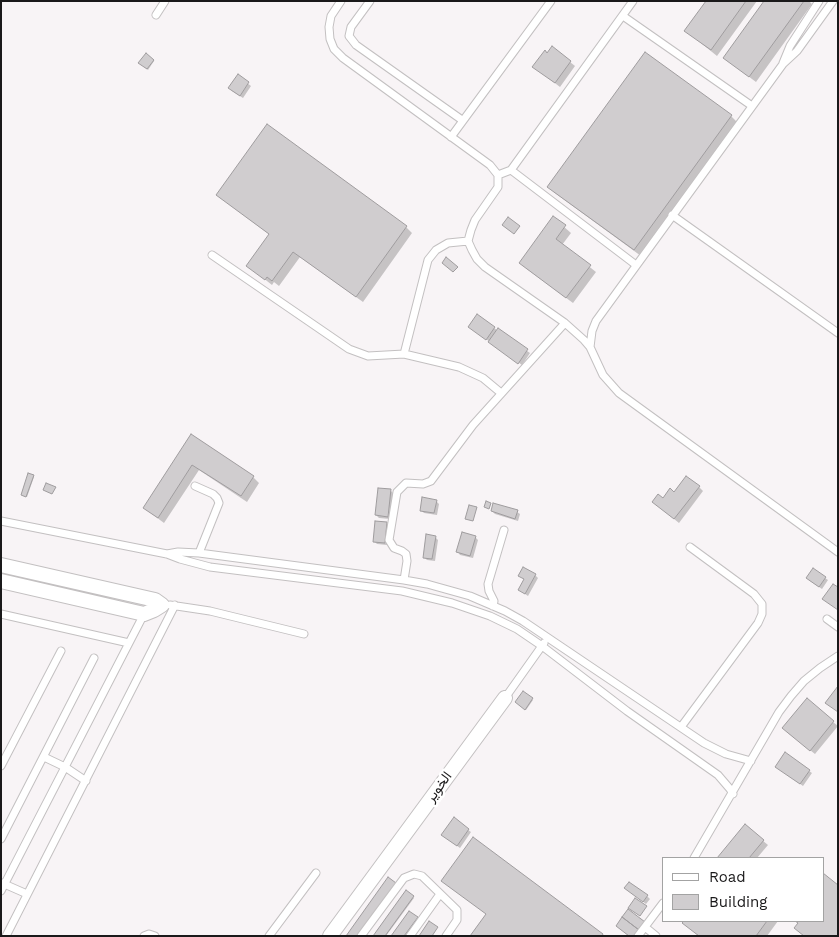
<!DOCTYPE html>
<meta charset="utf-8">
<style>
body{margin:0}
#map{position:relative;width:839px;height:937px;overflow:hidden;background:#f8f4f6;font-family:"Work Sans",sans-serif}
canvas{display:block}
.frame{position:absolute;inset:0;border:2px solid #1a191a;pointer-events:none}
.legend{position:absolute;left:662px;top:857px;width:162px;height:65px;box-sizing:border-box;background:#fff;border:1px solid #a3a3a3;margin:0;padding:6px 9px;list-style:none;font-size:15px;color:#1a191a}
.legend li{display:flex;align-items:center;gap:10px;height:25px}
.legend b{width:25px;border:1px solid #a3a3a3}
</style>
<div id="map">
<canvas width="839" height="937"></canvas>
<div class="frame"></div>
<ul class="legend">
<li><b style="height:6px;background:#fff"></b>Road</li>
<li><b style="height:14px;background:#d0cdcf"></b>Building</li>
</ul>
</div>
<script>
const context = document.querySelector('canvas').getContext('2d');
context.lineJoin = 'round';
function fillPath(path, color) {
  context.fillStyle = color;
  context.fill(path, 'evenodd');
}
function toPath(rows) {
  const path = new Path2D();
  for (const r of rows) {
    path.moveTo(r[0], r[1]);
    for (let i = 2; i < r.length; i += 2) path.lineTo(r[i], r[i + 1]);
  }
  return path;
}
function trace(path, color, width, dash) {
  context.strokeStyle = color;
  context.lineWidth = width;
  context.lineCap = dash ? 'butt' : 'round';
  context.setLineDash(dash || []);
  context.stroke(path);
}
function label(font, color, halo, rows, align = 'center') {
  context.font = font + ' "Work Sans",Vazirmatn,sans-serif';
  context.lineWidth = 5;
  context.setLineDash([]);
  context.textBaseline = 'middle';
  context.strokeStyle = halo;
  context.fillStyle = color;
  for (const [text, x, y, turn = 0] of rows) {
    context.save();
    context.translate(x, y);
    context.rotate((+turn || 0) * Math.PI / 180);
    context.textAlign = isNaN(turn) ? turn : align;
    if (halo) context.strokeText(text, 0, 0);
    context.fillText(text, 0, 0);
    context.restore();
  }
}
const shadow = toPath([
 [708,1,757,1,717,56,686,31],
 [765,1,809,1,812,4,756,82,724,58],
 [146,54,154,61,148,70,140,63],
 [548,54,570,62,575,66,560,87,539,71],
 [645,54,731,116,737,122,641,256,555,193,549,187],
 [238,76,251,86,243,98,232,91],
 [217,195,406,227,412,233,363,302,300,257,279,286,274,282,272,285,248,266,270,235],
 [554,218,571,233,562,245,596,272,573,303,527,269],
 [494,328,530,353,522,365,472,329],
 [191,436,253,477,259,483,247,502,199,470,164,523,144,508],
 [33,476,34,477,27,497,23,496],
 [699,487,703,491,679,523,653,502],
 [390,490,393,493,390,519,379,518,376,515],
 [436,501,439,504,437,515,424,513,421,510],
 [492,511,517,512,520,514,518,521,495,514],
 [387,523,389,526,387,545,377,544,374,541],
 [435,537,438,540,435,561,427,560,424,557],
 [475,537,478,540,473,558,460,555,458,552],
 [535,575,538,578,528,596,522,592,525,580,520,576],
 [825,578,828,580,822,589,810,581],
 [524,693,533,700,526,710,516,702],
 [833,722,838,726,815,754,788,733],
 [779,769,809,771,812,773,803,786],
 [745,826,768,845,757,858,719,858],
 [468,830,471,832,460,848,445,837],
 [823,875,838,886,838,936,799,923,797,921,823,921],
 [629,891,647,896,650,899,646,904],
 [413,897,414,898,386,936,375,936],
 [410,912,418,919,406,936,393,936],
 [686,921,715,921,718,923,720,921,778,921,767,936,699,936,684,923]
]);
const building = toPath([
 [706,1,746,1,711,50,684,31,706,1],
 [764,1,804,1,749,77,723,58,764,1],
 [552,46,571,61,555,83,532,67,545,50,547,53,552,46],
 [645,52,732,115,634,250,547,187,645,52],
 [146,53,154,60,147,69,138,63,146,53],
 [238,74,249,82,240,96,228,88,238,74],
 [267,124,407,226,356,297,293,252,272,281,267,277,265,280,246,266,269,234,216,195,267,124],
 [553,216,566,225,556,239,591,265,566,298,519,263,553,216],
 [508,217,520,226,514,234,502,225,508,217],
 [446,257,458,267,453,272,442,263,446,257],
 [477,314,495,327,486,340,468,327,477,314],
 [498,328,528,349,518,364,488,342,498,328],
 [191,434,254,476,241,496,192,465,158,518,143,508,191,434],
 [28,473,34,475,26,497,21,495,28,473],
 [686,476,700,486,674,519,652,502,658,494,663,498,670,488,674,492,686,476],
 [46,483,56,487,52,494,43,490,46,483],
 [378,488,391,489,388,517,375,515,378,488],
 [422,497,437,500,434,513,420,511,422,497],
 [486,501,491,503,489,509,484,507,486,501],
 [493,503,518,510,515,519,491,511,493,503],
 [469,505,477,507,473,521,465,519,469,505],
 [375,521,387,522,385,543,373,542,375,521],
 [462,532,476,536,470,556,456,552,462,532],
 [426,534,436,536,432,559,423,558,426,534],
 [523,567,536,574,525,594,518,590,524,579,518,576,523,567],
 [813,568,826,577,819,587,806,578,813,568],
 [833,584,838,587,838,610,822,599,833,584],
 [838,686,838,712,825,703,838,686],
 [523,691,533,698,525,710,515,702,523,691],
 [807,698,834,721,810,751,782,728,807,698],
 [785,752,810,770,800,784,775,767,785,752],
 [454,817,469,829,457,846,441,835,454,817],
 [745,824,764,840,749,858,717,858,745,824],
 [473,837,603,934,602,936,470,936,486,914,441,881,473,837],
 [823,873,838,885,838,936,804,936,794,928,798,923,795,921,823,921,823,873],
 [388,877,396,883,358,936,346,936,388,877],
 [629,882,648,895,643,902,624,888,629,882],
 [406,890,414,896,385,936,373,936,406,890],
 [635,898,647,906,640,916,628,908,635,898],
 [628,909,645,922,639,930,622,917,628,909],
 [409,911,418,917,404,936,391,936,409,911],
 [622,917,639,930,635,936,629,936,616,926,622,917],
 [429,921,438,927,432,936,419,936,429,921],
 [684,921,767,921,756,936,699,936,682,923,684,921]
]);
const service = toPath([
 [341,1,331,16,329,27,330,39,334,49,343,58,490,165,498,175,498,187,475,220,471,230,468,241,472,250,477,259,485,267,565,323,584,340,590,347],
 [370,1,351,27,349,36,356,45,462,120],
 [833,1,797,51,783,64,596,321,592,331,590,347,603,375,619,393,838,552],
 [156,15,165,1],
 [623,16,752,106],
 [783,63,790,46,819,1],
 [451,137,551,1],
 [511,170,636,265],
 [498,175,511,170,633,1],
 [672,215,838,333],
 [212,255,349,349,368,356,404,354,459,367,483,378,501,393],
 [404,354,428,260,436,250,448,243,468,241],
 [195,486,213,494,217,498,219,503,199,553],
 [1,521,167,554,180,559,210,567,402,591,452,603,490,616,517,629,542,646,627,711,718,775,730,789,733,794],
 [167,554,178,552,199,553,404,580,427,584,470,596,505,611,523,621,704,743,726,754,751,761],
 [404,580,407,561,406,554,402,551,394,548,389,540,397,492,406,483,423,484,431,481,473,425,565,323],
 [170,605,210,611,304,634],
 [493,606,494,601,489,591,488,584,504,530],
 [1,614,129,643],
 [827,619,838,627],
 [505,698,544,643],
 [681,727,758,623,762,614,762,604,754,594,690,547],
 [44,757,65,767,86,781],
 [1,766,61,651],
 [1,839,94,658],
 [694,858,779,712,791,696,804,681,820,668,838,656],
 [2,883,27,894],
 [1,891,144,614],
 [645,927,656,936],
 [6,936,175,605],
 [144,936,149,934,155,936],
 [269,936,316,873],
 [361,936,404,878,414,874,422,876,457,910,457,920,446,936],
 [410,936,440,894],
 [638,936,663,903]
]);
const minor = toPath([
 [1,565,155,600,162,605,154,610,144,614,1,581],
 [330,936,505,698]
]);
const streetNames = [
 ["الخوير",439,787,-54]
];
fillPath(shadow, '#0003');
fillPath(building, '#d0cdcf');
trace(building, '#9f9c9e', 1);
trace(service, '#c3c0c1', 9);
trace(minor, '#c3c0c1', 16);
trace(service, '#fff', 7);
trace(minor, '#fff', 14);
label('14px', '#1a191a', '#fff', streetNames);
</script>
